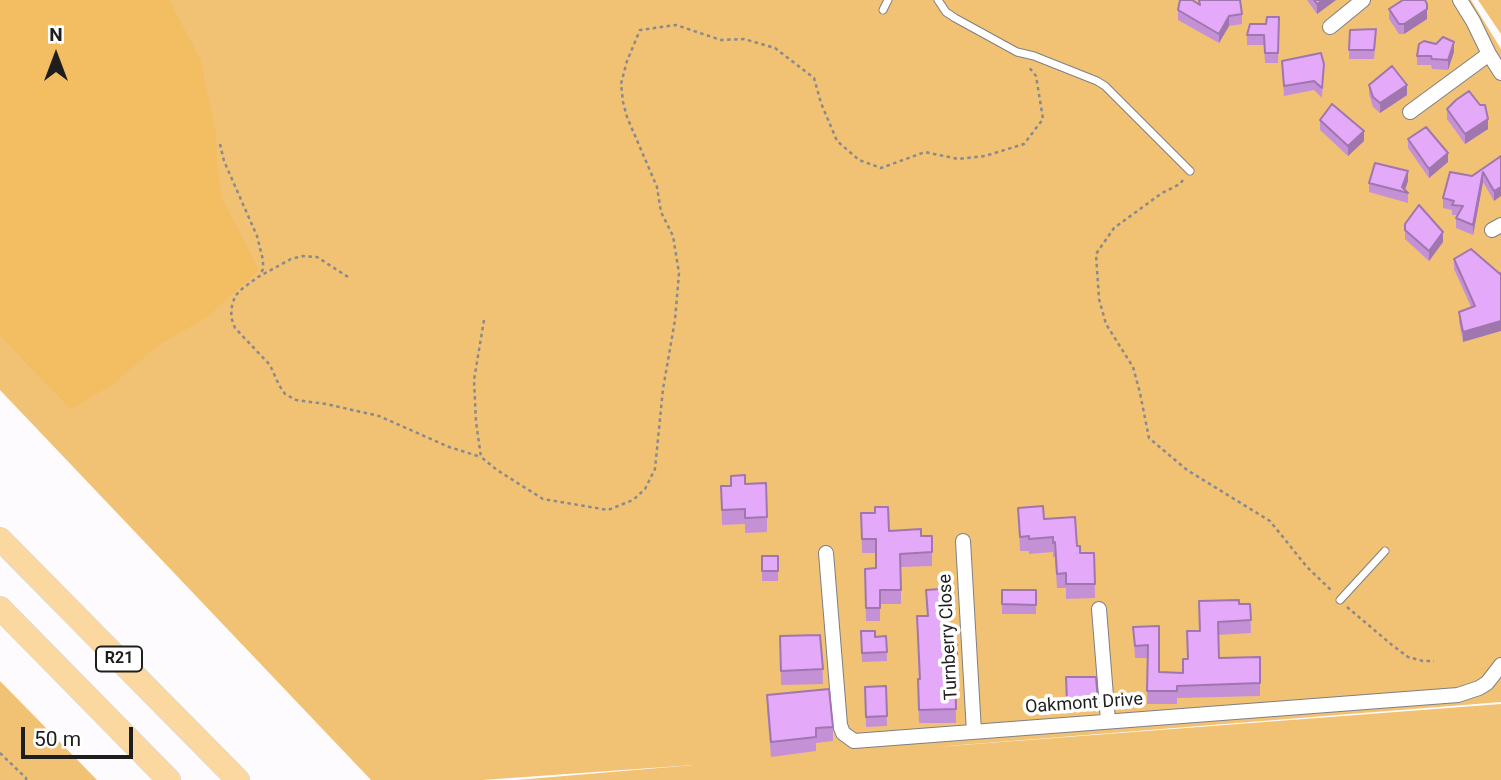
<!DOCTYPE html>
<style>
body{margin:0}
#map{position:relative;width:1501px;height:780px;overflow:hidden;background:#fdfbfe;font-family:Roboto,sans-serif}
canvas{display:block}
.north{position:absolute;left:21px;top:21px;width:70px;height:70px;-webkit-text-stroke:5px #fff;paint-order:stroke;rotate:0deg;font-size:19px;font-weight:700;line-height:28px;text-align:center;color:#1e1e1f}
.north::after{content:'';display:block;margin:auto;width:24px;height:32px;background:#1e1e1f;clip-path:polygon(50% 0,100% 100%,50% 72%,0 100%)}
.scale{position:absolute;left:21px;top:727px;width:112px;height:32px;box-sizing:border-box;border:4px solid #1e1e1f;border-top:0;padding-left:9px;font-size:21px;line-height:24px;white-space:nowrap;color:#1e1e1f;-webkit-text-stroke:5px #fff;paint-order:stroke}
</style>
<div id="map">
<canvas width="1501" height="780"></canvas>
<div class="north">N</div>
<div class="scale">50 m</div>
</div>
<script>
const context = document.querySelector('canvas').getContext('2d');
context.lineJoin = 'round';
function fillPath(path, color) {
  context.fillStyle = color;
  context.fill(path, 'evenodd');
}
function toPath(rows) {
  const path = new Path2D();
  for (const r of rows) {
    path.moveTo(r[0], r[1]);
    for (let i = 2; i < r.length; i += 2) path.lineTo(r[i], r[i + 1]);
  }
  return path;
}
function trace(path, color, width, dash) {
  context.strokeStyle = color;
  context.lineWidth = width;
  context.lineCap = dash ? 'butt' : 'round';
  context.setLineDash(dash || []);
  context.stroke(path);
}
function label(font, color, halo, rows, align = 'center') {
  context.font = font + ' Roboto,sans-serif';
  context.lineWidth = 7;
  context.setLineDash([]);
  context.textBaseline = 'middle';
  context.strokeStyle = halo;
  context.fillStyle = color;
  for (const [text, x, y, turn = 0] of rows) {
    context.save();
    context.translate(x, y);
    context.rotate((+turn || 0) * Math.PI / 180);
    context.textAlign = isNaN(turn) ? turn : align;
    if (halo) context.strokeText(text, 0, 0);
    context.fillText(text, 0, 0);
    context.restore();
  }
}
const green = toPath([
 [0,0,1471,0,1501,49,1501,702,923,748,1501,704,1501,780,517,780,694,765,482,780,371,780,0,390],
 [1478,0,1501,0,1501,34],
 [0,681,97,780,0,780]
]);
const forest = toPath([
 [0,0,169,0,200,59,216,132,217,168,223,201,259,270,207,317,160,344,113,384,71,409,0,336]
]);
const path = toPath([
 [220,144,224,161,257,236,263,260,263,269,260,275],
 [1183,180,1180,184,1162,193,1114,228,1096,254,1099,299,1106,324,1133,367,1140,393,1149,438,1187,470,1270,521,1307,567,1333,592],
 [348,277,317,257,303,256,291,259,258,277,243,288,235,296,232,306,231,317,235,328,270,365,279,385,285,394,296,400,326,404,379,416,449,447,481,457],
 [484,320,474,380,476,422,481,457,497,470,543,499,608,510,633,500,645,489,655,469,663,389,675,320,679,273,673,236,661,212,657,187,627,117,623,102,621,84,627,61,640,30,676,25,721,40,744,39,775,48,814,78,821,103,837,141,859,160,881,168,925,152,958,159,985,156,1024,144,1043,119,1036,76,1028,66],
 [1347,607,1392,645,1408,657,1423,661,1434,661],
 [0,753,26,778,26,780]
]);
const service = toPath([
 [938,0,946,12,955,18,1017,52,1034,56,1097,81,1105,86,1190,171],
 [883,10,888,0],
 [1340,600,1385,551]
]);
const minor = toPath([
 [1460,0,1473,21,1489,54,1501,73],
 [1330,27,1363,0],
 [1410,112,1489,54],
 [1492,230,1501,225],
 [963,541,974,732],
 [826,553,840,725,843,733,854,741,1458,695,1479,688,1487,683,1501,665],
 [1099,609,1108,721]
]);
const trunk = toPath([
 [0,539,238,780],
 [0,608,169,780]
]);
const wall = toPath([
 [1198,0,1240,0,1242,14,1242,24,1229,26,1219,43,1178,20,1178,10,1199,4],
 [1307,0,1336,0,1317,14],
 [1389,9,1427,19,1404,34,1399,34,1389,19],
 [1279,17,1278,63,1265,63,1264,45,1247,45,1247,35],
 [1350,30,1376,39,1374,59,1349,59],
 [1454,52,1448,70,1432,69,1431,65,1417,65,1417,56],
 [1282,61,1324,64,1322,98,1314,90,1284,96],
 [1369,85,1407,95,1380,113,1373,107,1369,94],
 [1447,109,1488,129,1465,144,1447,119],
 [1320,120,1364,141,1348,156,1320,130],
 [1408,139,1448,162,1429,178,1408,148],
 [1501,156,1494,201,1483,182,1473,235,1456,228,1456,218,1458,215,1452,215,1452,210,1443,208,1443,198],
 [1408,181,1405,190,1408,193,1408,203,1369,192,1369,183],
 [1405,224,1443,242,1429,261,1405,239],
 [1454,259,1500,274,1463,342,1459,322,1459,312,1471,307,1454,269],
 [745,484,767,517,767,532,745,533,745,524,722,525,721,486,731,486],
 [1018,508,1044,519,1077,546,1080,553,1094,553,1095,598,1066,599,1066,588,1057,588,1055,557,1053,557,1053,552,1029,554,1029,551,1020,551],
 [861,513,889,531,921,536,932,536,932,566,901,567,901,604,880,604,880,621,866,621,865,569,876,568,876,553,862,553],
 [762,556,778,556,778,581,762,581],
 [926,590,942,616,946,644,957,644,957,673,955,673,956,723,919,723,918,679,919,679,917,616,927,616],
 [1002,590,1036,590,1036,614,1002,614],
 [1199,601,1239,604,1250,604,1251,633,1218,635,1219,658,1260,657,1260,696,1177,698,1177,704,1147,704,1148,658,1135,658,1133,627,1159,626,1159,672,1183,673,1200,631],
 [780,636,822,650,823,684,781,685],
 [886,636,887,661,862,662,861,641,875,637],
 [1066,677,1098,701,1098,711,1067,712],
 [886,686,887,726,866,727,865,687],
 [767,695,833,727,833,741,816,743,816,751,771,757,767,709]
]);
const shadedWall = toPath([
 [1323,0,1336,0,1317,14,1317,4],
 [1427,9,1427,19,1404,34,1404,24],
 [1229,16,1229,26,1219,43,1219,34],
 [1454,42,1454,52,1448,70,1448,60],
 [1407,85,1407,95,1380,113,1380,103],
 [1488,119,1488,129,1465,144,1465,134],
 [1364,131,1364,141,1348,156,1348,146],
 [1448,153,1448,162,1429,178,1429,169],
 [1408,171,1408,181,1404,192,1402,187],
 [1483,172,1483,182,1473,235,1473,225],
 [1501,187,1501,196,1494,201,1494,191],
 [1443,232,1443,242,1429,261,1429,251],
 [1501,321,1501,331,1463,342,1463,332]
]);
const building = toPath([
 [1180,0,1192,0,1200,5,1199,0,1240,0,1242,14,1229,16,1219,34,1178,10,1180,0],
 [1314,0,1323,0,1317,4,1314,0],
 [1403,0,1425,0,1427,4,1427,9,1404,24,1399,24,1389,9,1403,0],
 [1267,17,1279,17,1278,53,1265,53,1264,35,1247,35,1250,24,1266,24,1267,17],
 [1376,29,1374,50,1349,50,1350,30,1376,29],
 [1443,37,1454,42,1448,60,1432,59,1431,56,1417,56,1419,44,1424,41,1436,44,1443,37],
 [1321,53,1324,64,1322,88,1314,81,1284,86,1282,61,1321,53],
 [1392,66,1407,85,1380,103,1373,97,1369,85,1392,66],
 [1469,91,1480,105,1485,105,1488,119,1465,134,1447,109,1456,100,1469,91],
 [1332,104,1364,131,1348,146,1320,120,1332,104],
 [1426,127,1448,153,1429,169,1408,139,1426,127],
 [1501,156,1501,187,1494,191,1483,172,1473,225,1456,218,1463,206,1452,205,1454,201,1443,198,1450,172,1472,176,1501,156],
 [1375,163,1408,171,1402,187,1408,193,1369,183,1375,163],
 [1419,205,1443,232,1429,251,1405,230,1405,224,1419,205],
 [1471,249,1500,274,1501,273,1501,321,1463,332,1459,312,1475,306,1454,259,1471,249],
 [745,475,745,484,766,483,767,517,745,518,745,509,722,510,721,486,731,486,731,476,745,475],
 [1043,506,1044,519,1075,517,1077,546,1080,546,1080,553,1094,553,1095,584,1066,584,1066,573,1057,574,1055,542,1053,543,1053,537,1029,539,1029,536,1020,537,1018,508,1043,506],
 [875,507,888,507,889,531,921,529,921,536,932,536,932,552,900,554,901,590,880,590,880,608,866,608,865,569,876,568,876,539,862,539,861,513,875,513,875,507],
 [762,556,778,556,778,571,762,571,762,556],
 [941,589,942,616,946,615,946,644,957,644,957,659,955,659,956,709,919,710,918,679,920,679,917,616,928,616,926,590,941,589],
 [1002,590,1036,590,1036,605,1002,604,1002,590],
 [1239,600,1239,604,1250,604,1251,620,1218,622,1219,658,1260,657,1260,683,1177,686,1177,691,1147,691,1148,645,1135,646,1133,627,1159,626,1159,672,1183,673,1183,659,1188,659,1187,631,1200,631,1199,601,1239,600],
 [861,631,875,631,875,637,886,636,887,652,862,653,861,631],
 [820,635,823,669,781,671,780,636,820,635],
 [1066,677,1096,677,1098,701,1067,702,1066,677],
 [886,686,887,716,866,717,865,687,886,686],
 [829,689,833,727,816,728,816,737,771,742,767,695,829,689]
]);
const shields = [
 [119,659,46]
];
const shieldNames = [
 ["R21",119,659]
];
const streetNames = [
 ["Turnberry Close",949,637,-93],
 ["Oakmont Drive",1084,704,-4]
];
fillPath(green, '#f1c274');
fillPath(forest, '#f3bd61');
trace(service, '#807e81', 9);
trace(minor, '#807e81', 16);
trace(trunk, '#d6d6d7', 24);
trace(path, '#8a898b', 2.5, [3.5, 3.5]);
trace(service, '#fff', 7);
trace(minor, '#fff', 14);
trace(trunk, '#fad8a0', 23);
fillPath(wall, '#c491d6');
fillPath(shadedWall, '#a076ae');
fillPath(building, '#e4a9f9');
trace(building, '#a076ae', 2);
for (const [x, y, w] of shields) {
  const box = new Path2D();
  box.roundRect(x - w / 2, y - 12.5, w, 25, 5);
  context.fillStyle = '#fff';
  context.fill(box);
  trace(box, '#1e1e1f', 2);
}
label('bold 16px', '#1e1e1f', null, shieldNames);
label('18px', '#1e1e1f', '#fff', streetNames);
</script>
